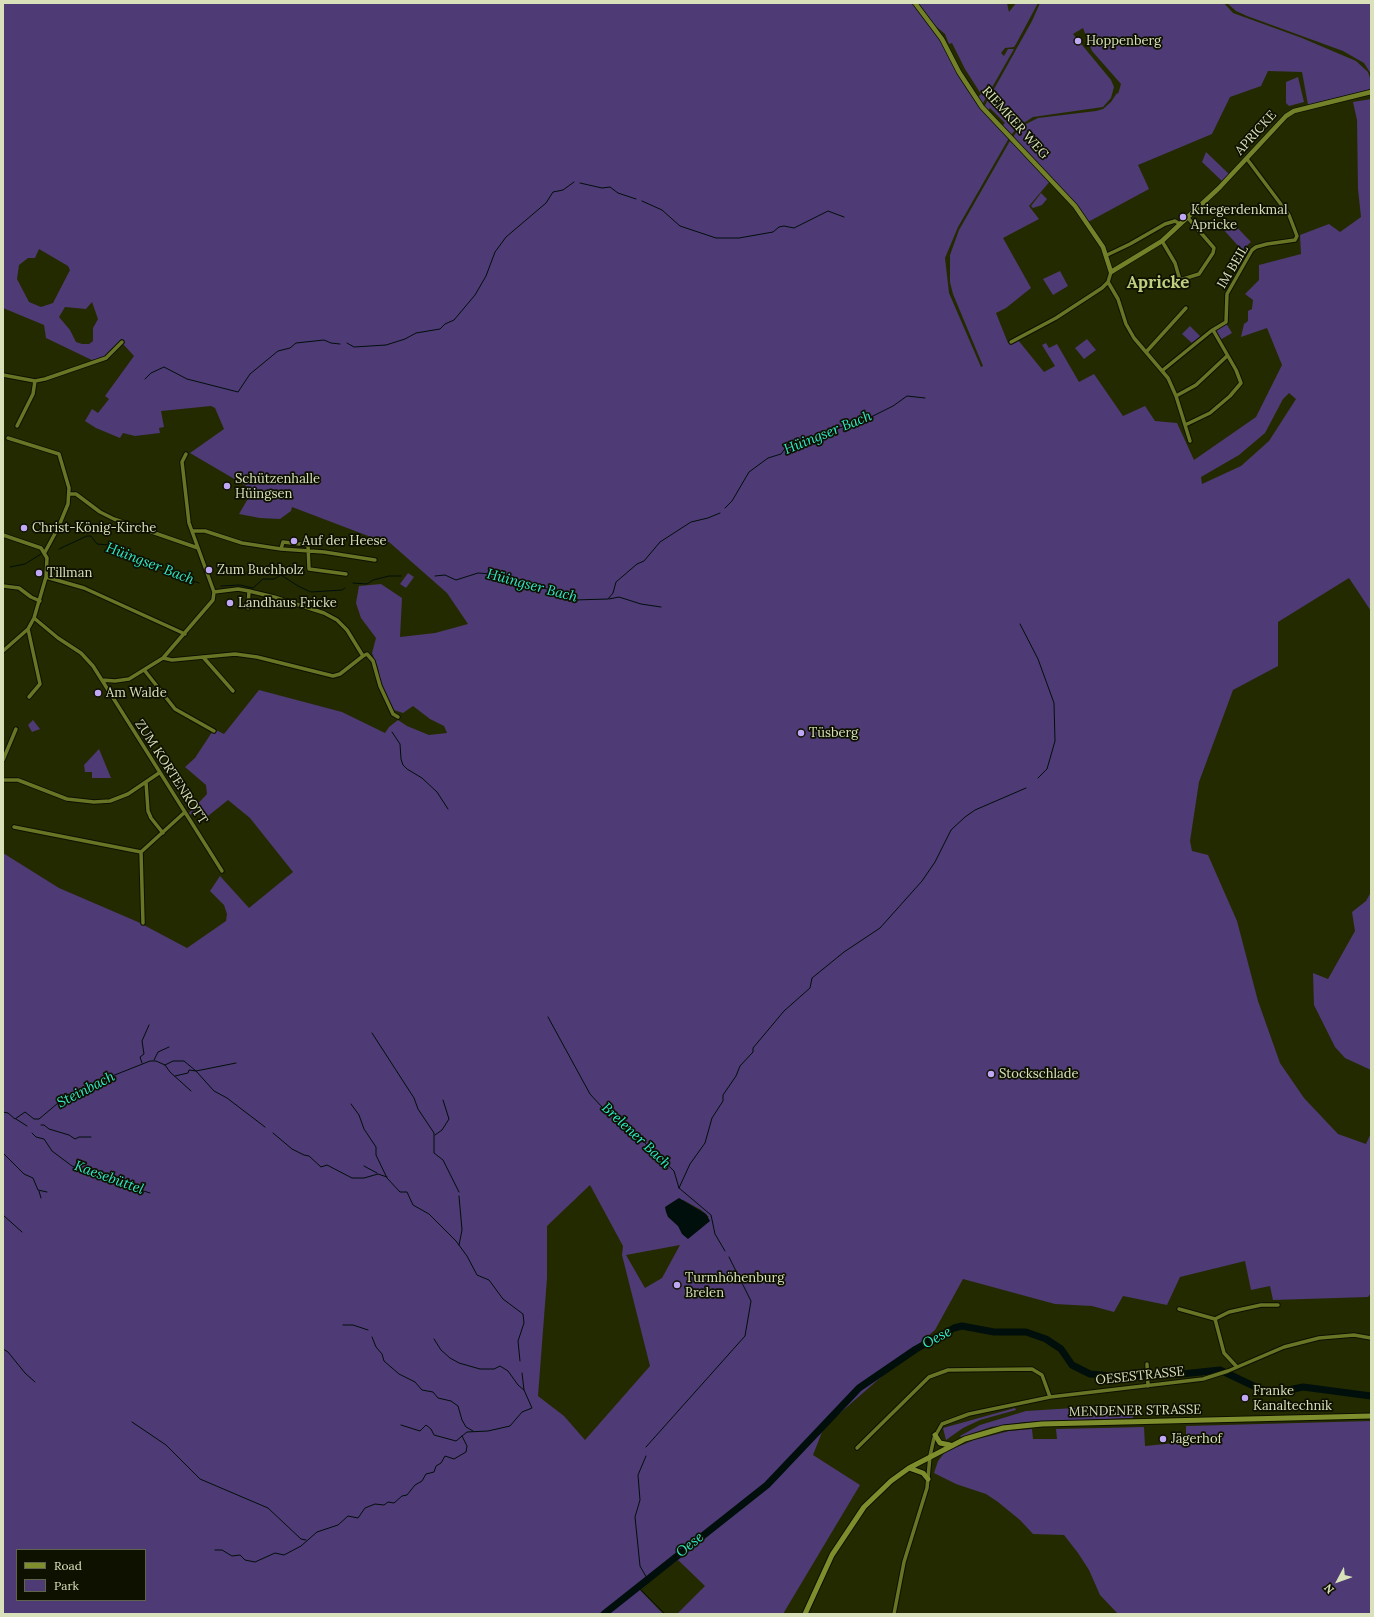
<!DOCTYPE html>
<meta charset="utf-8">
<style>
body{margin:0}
#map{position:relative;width:1374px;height:1617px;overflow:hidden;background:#242a00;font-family:Lora,serif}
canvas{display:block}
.frame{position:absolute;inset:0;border:4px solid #d8e1ba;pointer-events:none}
.legend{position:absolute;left:16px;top:1549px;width:130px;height:52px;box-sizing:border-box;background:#0e1100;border:1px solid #5f644a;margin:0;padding:5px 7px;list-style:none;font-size:12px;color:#d8e1ba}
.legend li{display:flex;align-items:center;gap:8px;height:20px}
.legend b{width:20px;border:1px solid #5f644a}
.north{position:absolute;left:1318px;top:1561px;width:40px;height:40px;-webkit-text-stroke:3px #0e1100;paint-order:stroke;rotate:229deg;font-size:11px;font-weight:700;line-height:16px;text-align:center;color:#d8e1ba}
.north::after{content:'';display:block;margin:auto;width:14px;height:18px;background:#d8e1ba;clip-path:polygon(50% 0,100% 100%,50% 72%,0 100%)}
</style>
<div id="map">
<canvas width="1374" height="1617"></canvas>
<div class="frame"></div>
<ul class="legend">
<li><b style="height:5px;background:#7f8e2d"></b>Road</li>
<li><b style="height:11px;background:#4e3a74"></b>Park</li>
</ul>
<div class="north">N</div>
</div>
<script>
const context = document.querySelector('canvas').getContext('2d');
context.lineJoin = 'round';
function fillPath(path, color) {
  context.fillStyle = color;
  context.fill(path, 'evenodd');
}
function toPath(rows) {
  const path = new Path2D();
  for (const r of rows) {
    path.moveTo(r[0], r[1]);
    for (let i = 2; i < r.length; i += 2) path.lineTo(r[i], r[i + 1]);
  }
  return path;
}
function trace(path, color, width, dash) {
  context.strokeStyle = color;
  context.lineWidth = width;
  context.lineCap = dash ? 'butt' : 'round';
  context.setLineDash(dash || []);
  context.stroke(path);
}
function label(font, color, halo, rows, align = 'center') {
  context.font = font + ' Lora,serif';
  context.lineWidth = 3.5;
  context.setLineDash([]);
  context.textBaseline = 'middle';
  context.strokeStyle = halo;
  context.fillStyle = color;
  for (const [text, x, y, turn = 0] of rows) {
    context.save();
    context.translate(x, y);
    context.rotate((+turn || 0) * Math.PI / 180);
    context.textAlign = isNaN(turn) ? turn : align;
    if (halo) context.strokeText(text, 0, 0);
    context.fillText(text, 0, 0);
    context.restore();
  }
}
const green = toPath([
 [3,3,913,3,941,38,965,86,979,107,1009,138,958,227,945,258,949,293,981,367,983,366,953,294,950,282,950,255,959,230,1011,139,1051,180,1029,206,1039,219,1003,238,1031,288,1006,308,996,313,1008,343,1018,340,1044,372,1055,366,1042,345,1046,343,1049,348,1057,344,1079,382,1094,374,1123,416,1145,406,1155,421,1177,423,1194,460,1256,417,1282,365,1267,328,1241,337,1244,324,1248,321,1248,311,1252,309,1253,300,1245,294,1259,280,1259,265,1301,254,1300,235,1329,224,1340,232,1361,217,1358,189,1357,120,1353,102,1371,99,1371,611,1349,578,1278,622,1278,666,1233,690,1199,782,1190,841,1192,851,1208,855,1237,921,1258,1001,1280,1063,1304,1098,1338,1134,1366,1144,1371,1133,1371,1293,1368,1297,1273,1300,1270,1286,1251,1290,1245,1261,1180,1277,1167,1305,1123,1296,1114,1312,1092,1306,1055,1304,963,1279,935,1330,824,1427,813,1455,860,1485,783,1614,677,1614,705,1586,678,1560,639,1589,663,1614,3,1614,3,853,59,888,138,922,187,948,226,921,227,914,224,905,210,891,220,876,249,908,293,872,250,818,228,800,208,816,199,807,190,815,189,813,207,794,206,785,185,767,195,758,214,729,224,734,259,690,342,712,385,733,389,727,398,720,407,726,429,735,447,733,444,726,430,719,413,706,403,713,394,710,381,686,378,668,372,653,376,638,361,618,356,603,359,586,381,584,402,598,400,637,435,633,468,624,447,593,389,542,384,542,292,507,291,511,280,519,260,518,239,514,253,490,190,453,224,429,215,408,211,406,161,411,164,427,159,428,160,433,135,436,123,433,120,438,96,428,85,421,92,409,98,413,109,399,105,396,134,356,123,344,111,357,98,363,46,338,44,325,3,308],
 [39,249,68,266,70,270,53,303,41,307,29,302,17,279,19,265,28,258,35,258],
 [92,302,98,319,93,328,93,341,89,344,82,344,76,342,70,330,59,317,65,307,86,309],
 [1289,393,1296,399,1269,441,1241,466,1202,484,1201,477,1239,455,1265,433,1283,399],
 [590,1185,623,1246,622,1255,650,1366,585,1440,564,1416,538,1396,547,1278,547,1226],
 [683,1200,701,1210,709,1217,678,1226,675,1222],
 [680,1245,662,1278,645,1288,626,1255],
 [17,1550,145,1550,145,1600,17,1600],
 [916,3,1007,3,1009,12,1016,3,1038,3,1016,44,1014,47,1005,48,1001,53,1004,56,1008,49,1014,49,982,105,977,98,981,94,965,69,952,43,949,44,945,34,932,23],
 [1040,3,1224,3,1233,13,1302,38,1356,61,1368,72,1371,81,1371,89,1308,105,1302,72,1268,71,1261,86,1230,97,1212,134,1138,165,1149,189,1088,222,1013,137,1020,127,1038,118,1096,111,1103,109,1111,102,1117,93,1118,94,1121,84,1092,51,1083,28,1073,34,1111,80,1114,87,1111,98,1103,107,1033,117,1019,126,1011,135,1002,126,1005,123,990,108,987,111,984,107,1032,21],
 [1227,3,1371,3,1371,74,1364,63,1343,51,1247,16,1236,11],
 [1298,77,1304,102,1289,106,1286,103,1286,82],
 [1206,152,1229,174,1222,181,1202,162],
 [1041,193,1047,199,1042,205,1033,208,1031,206],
 [1230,220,1251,242,1242,250,1222,228],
 [1060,271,1068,286,1053,295,1043,279],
 [1226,323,1232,333,1220,340,1214,330],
 [1190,326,1201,337,1193,344,1182,334],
 [1087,339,1096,350,1084,359,1075,348],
 [408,573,414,577,406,588,400,584],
 [33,720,40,729,32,732,28,725],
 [99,749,111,778,92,778,92,772,85,772,84,765],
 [1371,892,1371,1070,1345,1058,1335,1047,1314,1005,1313,973,1328,979,1355,931,1352,912,1366,901],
 [1015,1408,1016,1410,980,1420,963,1428,946,1440,943,1428],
 [1074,1408,1133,1414,1133,1418,1025,1422,991,1427,961,1437,960,1436,980,1425,1026,1411],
 [1371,1421,1371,1614,1118,1614,1100,1595,1089,1570,1078,1553,1064,1535,1033,1534,1020,1520,998,1502,986,1494,956,1484,934,1473,938,1461,945,1452,974,1440,1009,1431,1032,1429,1033,1439,1057,1439,1056,1429,1144,1427,1145,1446,1186,1442,1186,1426]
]);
const water = toPath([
 [679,1198,706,1214,710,1221,688,1239,682,1234,678,1226,668,1217,666,1212,665,1207]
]);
const stream = toPath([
 [580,183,602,188,610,187,618,193,636,199],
 [642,201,662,210,680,226,716,238,739,238,773,232,779,227,784,226,794,228,828,211,844,217],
 [347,343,354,347,386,345,405,339,416,333,440,329,445,324,454,320,475,295,486,276,495,252,506,237,546,203,553,192,563,190,574,182],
 [145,379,151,373,164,367,187,379,238,392,250,374,278,351,290,348,296,343,324,340,331,343,340,344],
 [725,508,732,501,749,472,768,458,781,454,784,450,792,445,825,435,834,430,873,416,893,406,907,396,925,398],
 [59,549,87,536,91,536,97,544,109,545,118,550,142,557,160,570,199,583],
 [10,567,25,564,41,554],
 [435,576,445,575,456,580,478,573,491,574,547,589,574,600,608,599,613,593,616,582,637,564,644,561,660,542,691,522,708,518,720,513],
 [353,583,367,584,373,580,389,576,401,576],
 [221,586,240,585,253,588,263,579,274,579,281,575,298,586,311,592,342,590,345,588],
 [609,599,619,597,641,604,661,607],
 [1020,624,1038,659,1054,703,1055,741,1047,769,1038,778],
 [392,732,400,744,401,759,403,765,407,769,422,778,437,792,448,809],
 [548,1017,590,1094,602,1107,623,1122,674,1171,679,1188,711,1215,715,1234,725,1251],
 [372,1033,414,1098,418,1109,434,1133,434,1153,443,1160,459,1192],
 [154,1060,158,1052,169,1047],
 [142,1063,140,1057,144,1054,142,1041,149,1025],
 [165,1065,173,1061,184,1061,196,1071,214,1091,227,1098,265,1127],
 [175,1076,188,1073,189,1070,196,1071,236,1063],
 [351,1104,359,1115,364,1129,376,1147,376,1155,387,1178,400,1192,407,1192,413,1205,429,1214,456,1241,467,1256,477,1275,489,1280,503,1299,523,1314,524,1323,518,1341,520,1361],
 [3,1112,8,1113,15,1119,25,1112,34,1119,39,1119,64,1098,74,1099,85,1092,92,1084,150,1061,156,1061,165,1065,170,1072,191,1091],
 [16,1119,27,1126],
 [41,1125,44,1125,49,1129,69,1135,75,1139,79,1137,91,1137],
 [32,1133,36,1137,44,1139,52,1151,72,1166,96,1175,101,1176,110,1182,115,1182,150,1193],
 [273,1133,292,1149,304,1155,309,1156,321,1167,327,1165,352,1178,364,1178,378,1174,387,1177],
 [435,1135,442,1130,449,1119,443,1100],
 [3,1153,24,1174,33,1178,38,1190,47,1192],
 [364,1166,377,1173],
 [679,1188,690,1164,705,1143,712,1118,723,1101,723,1095,736,1076,740,1066,753,1052,753,1048,784,1011,810,988,812,978,844,952,880,928,922,881,935,862,951,830,965,817,975,810,1026,788],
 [39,1191,41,1198],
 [459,1196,462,1230,459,1245],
 [3,1215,22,1232],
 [343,1325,353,1325,368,1330],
 [372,1337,376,1347,382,1354,384,1361,399,1374,415,1382,422,1390,433,1392,438,1398,451,1401,458,1406,462,1420,466,1427,473,1431],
 [434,1339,441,1350,450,1358,459,1363,480,1369,494,1369,500,1366,508,1371,518,1385,524,1390],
 [3,1349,8,1352,25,1373,35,1382],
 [132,1422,166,1445,200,1479,268,1508,301,1539,306,1540],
 [401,1425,420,1431,426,1425,431,1429,434,1435,456,1441,467,1432,488,1431,510,1426,522,1412,532,1408,524,1390,522,1373],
 [646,1447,745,1336,751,1301,729,1257],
 [646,1456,638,1475,640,1500,635,1517,640,1566,648,1580],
 [215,1550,222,1550,232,1556,240,1555,245,1560,255,1562,275,1553,284,1555,301,1546,317,1532,338,1525,348,1516,358,1518,365,1508,375,1504,384,1505,388,1502,394,1503,402,1496,407,1495,415,1485,422,1481,426,1474,434,1472,436,1466,441,1463,445,1456,454,1459,466,1452,467,1446,462,1436],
 [638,1587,665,1614]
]);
const river = toPath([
 [604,1614,767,1485,859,1388,916,1349,954,1328,962,1326,994,1332,1026,1332,1046,1339,1061,1349,1072,1365,1090,1374,1122,1377,1182,1374,1220,1370,1260,1389,1274,1393,1303,1387,1371,1396]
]);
const street = toPath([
 [1162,241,1175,263,1180,280,1199,274,1213,253,1214,248,1188,218],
 [1107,255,1130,244,1165,224,1175,221,1180,224],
 [1108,282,1118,299,1126,324,1134,338,1168,378,1176,396,1190,441],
 [1011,342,1056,318,1102,288,1108,282,1111,272],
 [1147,351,1186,308],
 [1163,370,1211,331,1226,322,1227,294,1252,250,1256,247,1267,244,1295,240,1297,236,1289,215,1247,159],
 [3,375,35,381,45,379,106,358,122,342],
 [1176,396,1196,385,1227,356],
 [1185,425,1210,413,1230,396,1241,383,1236,370,1213,330],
 [17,426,33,394,35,381],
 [8,438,59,454,69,488,68,504,58,528,45,552],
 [69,494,76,494,100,512,114,519,198,548],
 [192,531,205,531,242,543,281,549,324,552,375,560],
 [3,535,41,548,47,558,46,577,34,618,28,629,3,651],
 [281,549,283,542,308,545,309,569,346,574],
 [46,577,84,588,185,634],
 [3,586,19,588,31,597,40,601],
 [214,592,238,589,249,591,274,597,324,613,337,620,347,630,363,656],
 [248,608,249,591],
 [34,618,58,638,81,653,93,666,222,871],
 [28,629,40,684,29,697],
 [363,656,367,654,373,661,380,686,393,714,398,717],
 [203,657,233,691],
 [163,658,172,660,235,654,257,657,333,676,340,674,363,656],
 [145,671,175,709,214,731],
 [102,680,115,681,129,679,163,658,213,600,214,592,189,523,182,462,186,454],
 [3,760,16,729],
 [3,780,18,780,67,799,94,802,110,801,128,794,159,773],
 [146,782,148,811,151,818,163,833],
 [14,827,141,852],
 [143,923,141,852,185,812],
 [1179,1309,1215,1319,1229,1312,1261,1305,1278,1305],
 [1215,1319,1224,1353,1237,1367],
 [1147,1364,1148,1386],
 [857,1448,929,1377,948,1370,1032,1369,1042,1375,1050,1397],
 [894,1614,904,1562,927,1488,930,1456,934,1438,942,1424,969,1414,1050,1397,1203,1379,1228,1371,1284,1347,1319,1338,1354,1335,1371,1338]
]);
const secondary = toPath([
 [915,3,942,39,959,72,982,107,1075,206,1103,247,1111,272,1162,241,1219,188,1286,116,1294,111,1371,92]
]);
const primary = toPath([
 [935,1435,940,1443,950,1445],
 [909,1468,923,1473,928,1479],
 [805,1614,832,1555,864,1507,891,1481,909,1468,965,1439,1003,1428,1042,1424,1371,1416]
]);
const markers = [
 [1078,41,4,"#c0a8f4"],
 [1183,217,4,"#c0a8f4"],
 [227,486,4,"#c0a8f4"],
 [24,528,4,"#c0a8f4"],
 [294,541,4,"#c0a8f4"],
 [209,570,4,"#c0a8f4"],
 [39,573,4,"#c0a8f4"],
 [230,603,4,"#c0a8f4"],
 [98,693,4,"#c0a8f4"],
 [801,733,4,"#c0a8f4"],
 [991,1074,4,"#c0a8f4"],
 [677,1285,4,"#c0a8f4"],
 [1245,1398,4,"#c0a8f4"],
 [1163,1439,4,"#c0a8f4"]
];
const poiNames = [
 ["Hoppenberg",1086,41],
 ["Kriegerdenkmal",1191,210],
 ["Apricke",1191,225],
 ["Schützenhalle",235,479],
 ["Hüingsen",235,494],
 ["Christ-König-Kirche",32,528],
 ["Auf der Heese",302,541],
 ["Zum Buchholz",217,570],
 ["Tillman",47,573],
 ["Landhaus Fricke",238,603],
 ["Am Walde",106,693],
 ["Tüsberg",809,733],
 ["Stockschlade",999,1074],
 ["Turmhöhenburg",685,1278],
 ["Brelen",685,1293],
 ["Franke",1253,1391],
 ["Kanaltechnik",1253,1406],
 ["Jägerhof",1171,1439]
];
const streetNames = [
 ["RIEMKER WEG",1015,123,48],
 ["APRICKE",1256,133,-48],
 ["IM BEIL",1233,267,-59],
 ["ZUM KORTENROTT",171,772,57],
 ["OESESTRASSE",1140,1376,-6],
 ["MENDENER STRASSE",1135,1411,-1]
];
const waterNames = [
 ["Hüingser Bach",828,433,-22],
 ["Hüingser Bach",150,564,21],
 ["Hüingser Bach",532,586,15],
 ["Steinbach",86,1090,-27],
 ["Brelener Bach",636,1136,43],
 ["Kaesebüttel",109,1178,20],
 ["Oese",937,1338,-28],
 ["Oese",690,1545,-39]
];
const districtNames = [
 ["Apricke",1158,283]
];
fillPath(green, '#4e3a74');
fillPath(water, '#000f0b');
trace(stream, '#000f0b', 1);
trace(river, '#000f0b', 7);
trace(street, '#0e1100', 5.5);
trace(secondary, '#0e1100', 6);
trace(primary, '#0e1100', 7);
trace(street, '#687524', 3.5);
trace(secondary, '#738228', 4.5);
trace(primary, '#7f8e2d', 5);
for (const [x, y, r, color] of markers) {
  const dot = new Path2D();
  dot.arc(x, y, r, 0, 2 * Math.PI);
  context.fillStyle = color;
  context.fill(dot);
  trace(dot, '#0e1100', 1.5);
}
label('13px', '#d8e1ba', '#0e1100', poiNames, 'left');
label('13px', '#d8e1ba', '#0e1100', streetNames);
label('italic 14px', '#30e8ca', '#0e1100', waterNames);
label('bold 17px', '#bfcf7f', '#0e1100', districtNames);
</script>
